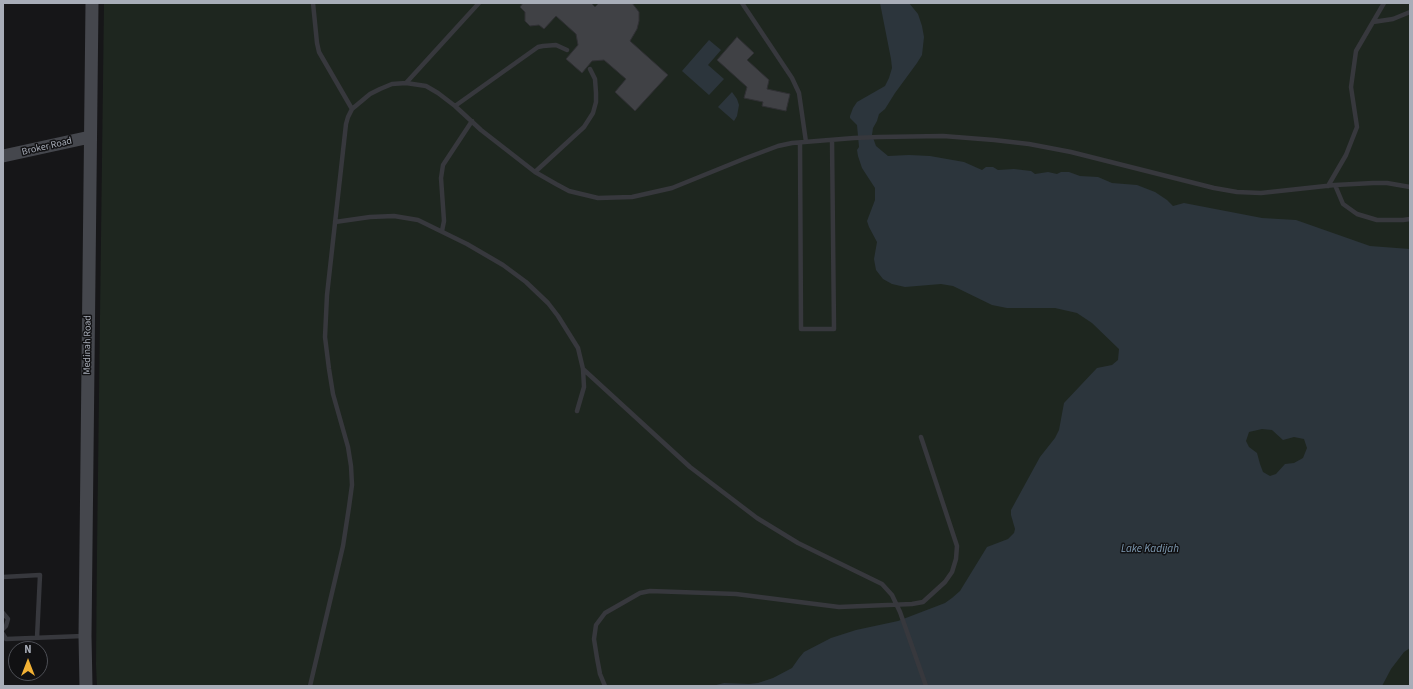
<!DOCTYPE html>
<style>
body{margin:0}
#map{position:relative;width:1413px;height:689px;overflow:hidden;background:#161618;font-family:"Source Sans 3",sans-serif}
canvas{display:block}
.frame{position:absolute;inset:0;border:4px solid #a8adb8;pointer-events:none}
.north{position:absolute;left:8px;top:641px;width:40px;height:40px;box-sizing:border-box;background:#111113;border:1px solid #4d4f55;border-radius:50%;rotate:0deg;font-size:11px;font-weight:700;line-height:16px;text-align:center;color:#a8adb8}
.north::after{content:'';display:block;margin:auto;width:14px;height:18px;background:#f2b134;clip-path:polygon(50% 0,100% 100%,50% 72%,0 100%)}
</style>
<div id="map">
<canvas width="1413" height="689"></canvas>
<div class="frame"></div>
<div class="north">N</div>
</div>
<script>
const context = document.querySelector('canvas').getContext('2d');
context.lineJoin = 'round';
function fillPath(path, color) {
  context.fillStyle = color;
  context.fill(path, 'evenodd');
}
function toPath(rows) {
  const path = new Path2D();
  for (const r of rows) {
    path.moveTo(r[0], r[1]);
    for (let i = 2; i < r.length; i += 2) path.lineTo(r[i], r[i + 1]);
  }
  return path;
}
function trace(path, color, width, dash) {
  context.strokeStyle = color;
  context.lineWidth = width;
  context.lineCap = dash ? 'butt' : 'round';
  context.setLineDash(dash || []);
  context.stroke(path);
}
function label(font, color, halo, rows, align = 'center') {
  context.font = font + ' "Source Sans 3",sans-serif';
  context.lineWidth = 3;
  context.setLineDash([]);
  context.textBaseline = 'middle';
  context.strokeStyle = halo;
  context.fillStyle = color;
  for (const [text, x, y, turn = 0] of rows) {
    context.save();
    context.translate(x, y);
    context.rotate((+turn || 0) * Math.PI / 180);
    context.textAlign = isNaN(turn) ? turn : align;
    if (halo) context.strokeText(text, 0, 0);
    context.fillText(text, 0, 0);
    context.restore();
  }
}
const green = toPath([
 [104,3,1410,3,1410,686,97,686,96,665,97,552]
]);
const water = toPath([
 [880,3,909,3,918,14,922,26,924,37,922,55,917,63,895,93,885,109,879,114,877,121,873,128,872,135,876,146,888,156,909,155,930,156,964,162,982,170,986,167,993,167,998,170,1014,169,1031,171,1035,174,1048,172,1057,174,1061,172,1069,172,1080,176,1098,177,1112,183,1137,185,1155,192,1167,200,1173,206,1184,203,1262,218,1296,220,1370,246,1410,249,1410,648,1404,652,1391,669,1382,686,712,686,724,683,749,684,758,683,773,678,792,668,799,658,804,652,831,638,856,630,898,621,945,603,952,598,960,591,987,547,1008,539,1014,533,1015,529,1011,515,1011,510,1040,457,1055,438,1059,430,1064,403,1097,368,1112,365,1118,360,1119,349,1092,323,1077,313,1055,308,1007,308,992,305,953,286,941,284,905,287,892,284,883,279,876,270,874,259,877,242,869,227,867,221,875,200,875,188,862,168,858,156,857,150,859,147,857,125,850,118,850,116,853,108,857,102,885,86,889,78,892,68,891,59],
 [1262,429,1272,430,1283,440,1294,437,1304,439,1307,448,1303,458,1294,463,1285,464,1276,474,1270,476,1263,472,1260,464,1257,453,1249,447,1246,441,1249,432],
 [709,40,721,50,708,65,724,79,709,95,682,71],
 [732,92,737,99,739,105,737,116,734,121,718,107]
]);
const building = toPath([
 [523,3,591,3,595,7,599,3,632,3,639,12,639,21,637,29,630,41,668,75,635,111,615,92,626,79,604,60,592,61,582,73,566,59,578,45,576,34,556,16,544,29,539,25,530,26,525,21,525,12,520,7,523,3],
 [737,37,754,53,747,60,769,80,767,89,790,94,786,111,762,106,763,102,744,98,747,87,717,60,737,37]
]);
const lane = toPath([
 [313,3,317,43,319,52,352,109],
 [742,3,792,78,799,93,806,142],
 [1373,22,1393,19,1410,12],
 [406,83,479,3],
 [455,106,538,47,543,46,556,45,567,50],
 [800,143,801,329,834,329,832,140],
 [535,172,584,127,593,113,596,102,596,93,595,79,590,69],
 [1335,185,1343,204,1357,214,1377,220,1403,220,1410,219],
 [1328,186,1346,155,1357,127,1351,87,1356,51,1384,3],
 [335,222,370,217,394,216,418,220,467,244,503,265,526,282,548,303,558,316,578,348,583,369,584,387,577,411],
 [442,231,444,221,441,178,443,165,472,121],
 [583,369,690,467,757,518,798,543,882,584,892,595,900,612,926,686],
 [3,577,40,575,37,638],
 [3,613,8,619,6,626,3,629],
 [3,634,6,639,83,636],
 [310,686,343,546,349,507,352,485,351,466,348,447,333,394,329,369,325,337,327,295,346,124,348,117,352,109,370,94,380,89,392,84,406,83,426,86,438,93,455,106,481,130,535,172,556,184,569,191,598,198,632,197,672,188,746,158,778,146,792,143,854,138,879,137,943,136,994,140,1029,144,1071,152,1214,188,1237,192,1261,193,1335,185,1373,183,1387,183,1410,187],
 [605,686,600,674,597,658,594,639,596,625,605,613,640,593,650,591,736,594,839,607,912,604,923,602,945,582,952,572,956,559,957,546,921,437]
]);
const secondary = toPath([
 [3,156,90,137],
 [86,686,85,636,92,3]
]);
const streetNames = [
 ["Broker Road",47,147,-13],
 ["Medinah Road",88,345,-89]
];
const waterNames = [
 ["Lake Kadijah",1150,550]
];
fillPath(green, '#1e261f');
fillPath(water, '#2c353c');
fillPath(building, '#404145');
trace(building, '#303034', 1);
trace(lane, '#37383d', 4.5);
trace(secondary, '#45474d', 13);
label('10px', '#a8adb8', '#111113', streetNames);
label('italic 11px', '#7f9bb3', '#111113', waterNames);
</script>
